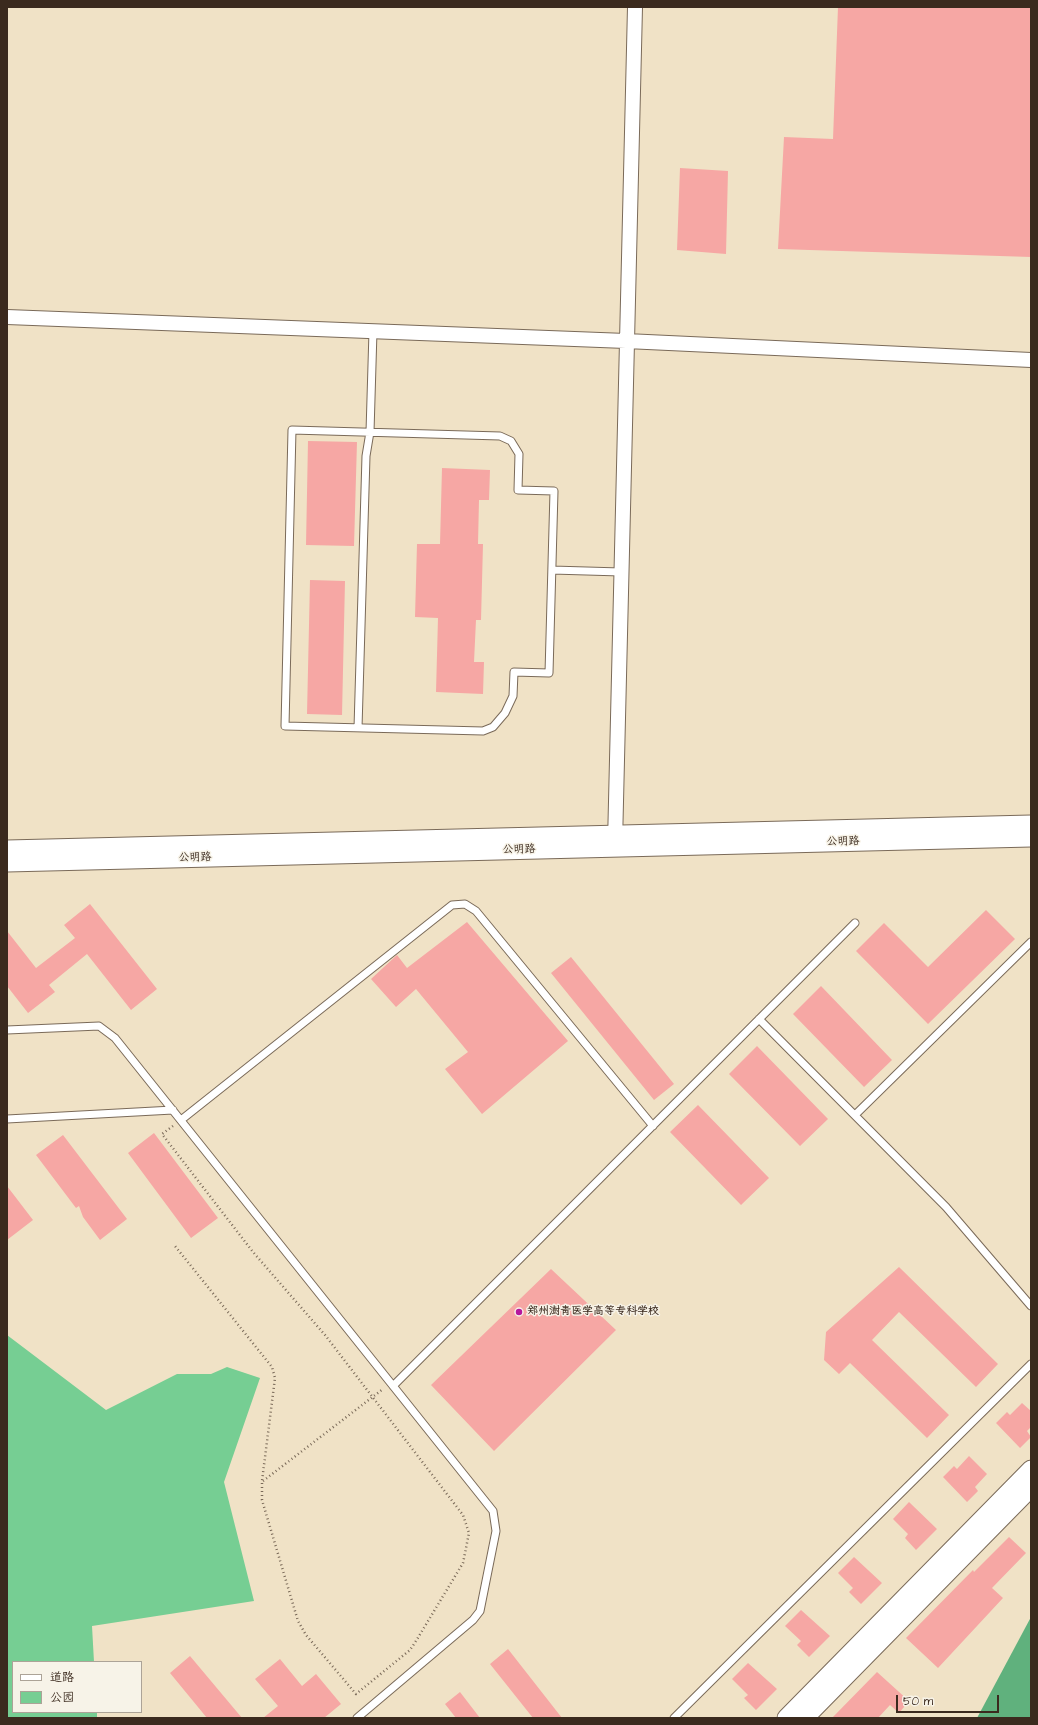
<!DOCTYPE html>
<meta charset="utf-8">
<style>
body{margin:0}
#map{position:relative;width:1038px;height:1725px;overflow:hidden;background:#f0e2c6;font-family:"Architects Daughter","LXGW WenKai TC",sans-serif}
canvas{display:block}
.frame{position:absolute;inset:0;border:8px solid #3b2a1e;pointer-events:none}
.legend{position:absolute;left:12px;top:1661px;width:130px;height:52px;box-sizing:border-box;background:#f7f3e8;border:1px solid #aca397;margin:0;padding:5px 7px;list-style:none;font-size:12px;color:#3b2a1e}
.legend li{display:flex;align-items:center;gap:8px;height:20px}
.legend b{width:20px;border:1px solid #aca397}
.scale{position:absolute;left:896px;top:1695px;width:103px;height:18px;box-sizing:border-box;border:2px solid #3b2a1e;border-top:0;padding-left:5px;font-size:12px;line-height:14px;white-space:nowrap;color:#3b2a1e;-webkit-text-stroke:3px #f7f3e8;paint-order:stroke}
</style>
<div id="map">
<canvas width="1038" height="1725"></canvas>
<div class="frame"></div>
<ul class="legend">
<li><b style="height:5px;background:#fff"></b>道路</li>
<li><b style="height:11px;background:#76ce93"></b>公园</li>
</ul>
<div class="scale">50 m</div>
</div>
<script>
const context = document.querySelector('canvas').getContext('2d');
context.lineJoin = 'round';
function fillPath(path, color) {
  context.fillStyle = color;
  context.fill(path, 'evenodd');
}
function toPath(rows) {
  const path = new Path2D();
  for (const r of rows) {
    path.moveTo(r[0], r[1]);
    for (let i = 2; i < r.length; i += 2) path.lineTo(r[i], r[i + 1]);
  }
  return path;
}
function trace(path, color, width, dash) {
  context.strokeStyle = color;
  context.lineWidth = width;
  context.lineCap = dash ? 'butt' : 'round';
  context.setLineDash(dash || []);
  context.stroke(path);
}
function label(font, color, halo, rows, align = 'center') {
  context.font = font + ' "Architects Daughter","LXGW WenKai TC",sans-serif';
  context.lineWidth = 3;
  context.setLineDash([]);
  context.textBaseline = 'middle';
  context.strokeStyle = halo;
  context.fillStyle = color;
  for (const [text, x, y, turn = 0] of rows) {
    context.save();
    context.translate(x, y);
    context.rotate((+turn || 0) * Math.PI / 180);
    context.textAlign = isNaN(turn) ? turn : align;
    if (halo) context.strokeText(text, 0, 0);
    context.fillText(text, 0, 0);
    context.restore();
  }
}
const green = toPath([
 [7,1335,106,1410,177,1374,211,1374,227,1367,260,1378,224,1482,254,1601,92,1626,94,1662,13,1662,13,1712,97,1712,97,1718,7,1718]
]);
const forest = toPath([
 [1031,1617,1031,1718,977,1718]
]);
const building = toPath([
 [838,7,1031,7,1031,257,778,249,784,137,833,139],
 [680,168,728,171,726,254,677,250],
 [308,441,357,442,354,546,306,545],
 [442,468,490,470,489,500,479,500,478,544,483,544,481,620,476,620,474,662,484,662,483,694,436,692,438,618,415,617,417,544,440,544],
 [310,580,345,581,342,715,307,714],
 [90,904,157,989,131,1010,87,954,49,985,55,992,28,1013,7,986,7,931,36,968,75,938,64,925],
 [986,910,1015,939,928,1024,856,951,884,923,928,967],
 [467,922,568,1041,482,1114,445,1069,468,1052,416,989,396,1007,371,979,397,955,407,968],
 [571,957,674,1084,654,1100,551,973],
 [821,986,892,1060,864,1087,793,1014],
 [757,1046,828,1119,800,1146,729,1074],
 [698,1105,769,1178,741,1205,670,1132],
 [154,1133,218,1218,191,1238,128,1153],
 [63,1135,127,1219,100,1240,83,1217,79,1206,76,1208,36,1155],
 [7,1186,33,1220,7,1240],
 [899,1267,998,1364,976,1387,899,1312,872,1340,949,1415,927,1438,850,1363,839,1374,824,1360,826,1332],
 [551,1269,616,1330,494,1451,431,1385],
 [1022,1403,1031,1411,1031,1427,1027,1431,1031,1437,1020,1448,996,1423,1007,1412,1010,1415],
 [969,1456,987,1474,975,1487,978,1491,967,1502,943,1477,954,1466,957,1469],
 [909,1502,937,1529,916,1550,905,1538,908,1534,893,1519],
 [1009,1537,1026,1553,992,1588,1003,1598,938,1668,906,1638,973,1570,974,1572],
 [854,1557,882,1583,861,1604,849,1592,853,1588,838,1573],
 [801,1610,830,1636,809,1657,797,1645,801,1641,785,1626],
 [508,1649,562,1718,533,1718,490,1664],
 [190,1656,242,1718,207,1718,170,1673],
 [280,1659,302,1686,316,1674,341,1704,324,1718,263,1718,278,1706,255,1679],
 [748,1663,777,1689,756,1710,744,1698,748,1695,732,1679],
 [877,1672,909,1701,899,1713,890,1705,878,1718,832,1718],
 [460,1692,480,1718,456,1718,445,1704]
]);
const path = toPath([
 [173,1126,162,1134,253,1252,325,1335,463,1515,469,1533,463,1563,416,1641,410,1650,356,1694,306,1635,298,1621,262,1500,262,1481,275,1378,272,1367,175,1246],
 [263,1481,383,1389]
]);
const service = toPath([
 [292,430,500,436,511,441,519,454,518,490,554,491,549,673,514,672,513,696,505,713,493,727,483,731,285,726,292,430],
 [552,570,621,572],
 [358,728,366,456,370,432,373,331],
 [759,1019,946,1207,1031,1306],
 [7,1030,99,1026,115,1038,493,1511,496,1531,480,1611,473,1620,357,1718],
 [855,1115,1031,942],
 [7,1119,173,1110],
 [181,1120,452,905,465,904,476,911,653,1126],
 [393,1386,855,923],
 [674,1718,1031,1364]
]);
const minor = toPath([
 [7,317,626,341,1031,360],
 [615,843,635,7]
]);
const tertiary = toPath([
 [7,849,1031,824],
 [7,863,1031,838],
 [786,1718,1031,1469],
 [805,1718,1031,1488]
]);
const markers = [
 [519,1312,4,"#b5179e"]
];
const streetNames = [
 ["公明路",843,842,-1],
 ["公明路",519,850,-1],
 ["公明路",195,858,-1]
];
const poiNames = [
 ["郑州澍青医学高等专科学校",527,1312]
];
fillPath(green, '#76ce93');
fillPath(forest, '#60b17d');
fillPath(building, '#f6a7a4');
trace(service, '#7a6a59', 9);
trace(minor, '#7a6a59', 16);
trace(tertiary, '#7a6a59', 19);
trace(path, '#7a6a59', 2.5, [1, 3]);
trace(service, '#fff', 7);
trace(minor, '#fff', 14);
trace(tertiary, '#fff', 17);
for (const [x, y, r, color] of markers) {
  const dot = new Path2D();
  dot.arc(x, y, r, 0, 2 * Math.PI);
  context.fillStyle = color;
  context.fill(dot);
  trace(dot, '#f7f3e8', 1.5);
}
label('11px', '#3b2a1e', '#f7f3e8', streetNames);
label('bold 11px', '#3b2a1e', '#f7f3e8', poiNames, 'left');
</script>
